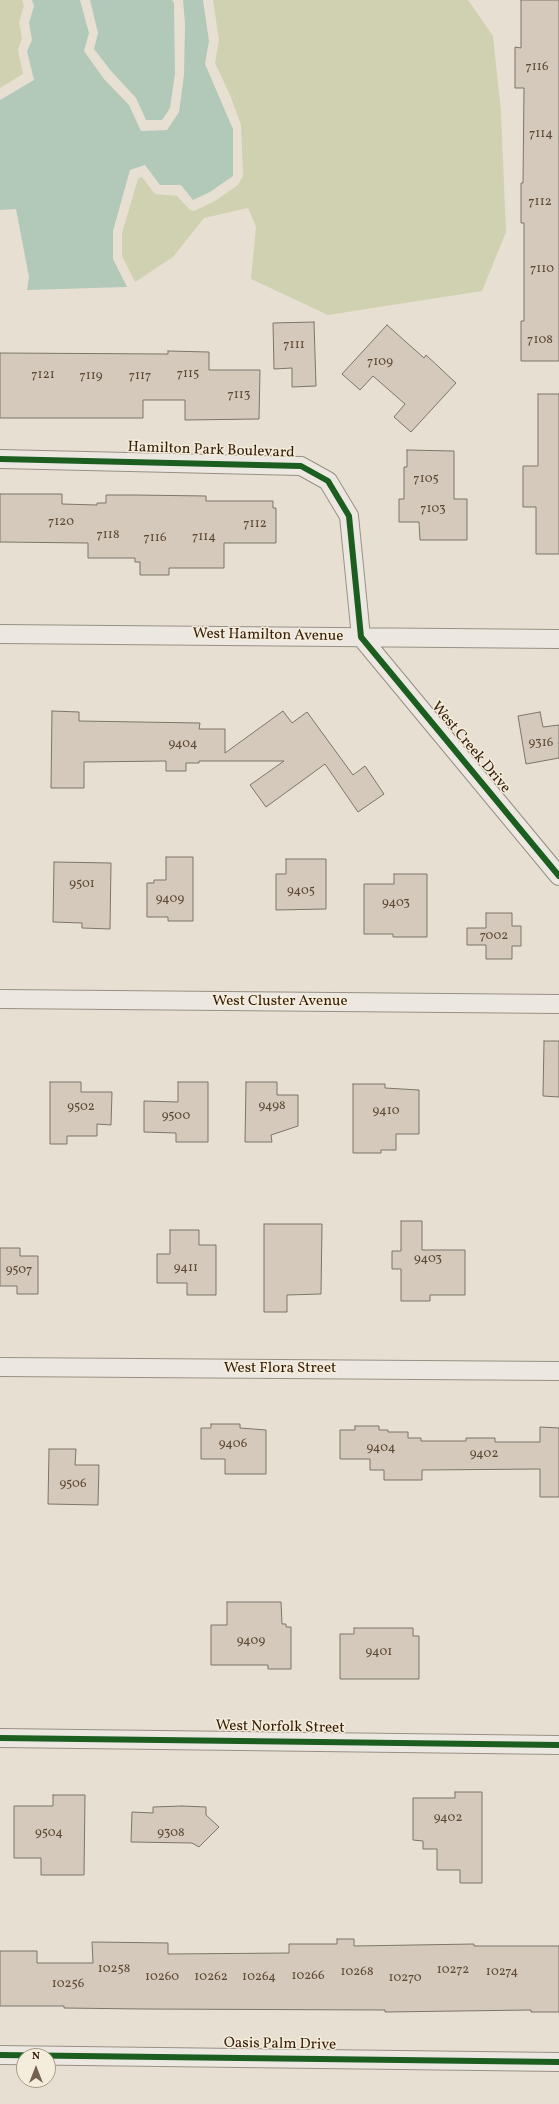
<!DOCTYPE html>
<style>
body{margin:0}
#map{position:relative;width:559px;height:2104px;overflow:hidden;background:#e7e0d2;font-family:Vollkorn,serif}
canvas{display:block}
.north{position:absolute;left:16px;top:2048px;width:40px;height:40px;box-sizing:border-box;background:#f5eddc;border:1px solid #a89a86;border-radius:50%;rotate:0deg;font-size:11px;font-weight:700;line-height:16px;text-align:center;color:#351d05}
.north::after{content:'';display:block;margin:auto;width:14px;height:18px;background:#73614d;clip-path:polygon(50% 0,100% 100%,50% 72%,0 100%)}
</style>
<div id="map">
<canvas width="559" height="2104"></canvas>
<div class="north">N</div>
</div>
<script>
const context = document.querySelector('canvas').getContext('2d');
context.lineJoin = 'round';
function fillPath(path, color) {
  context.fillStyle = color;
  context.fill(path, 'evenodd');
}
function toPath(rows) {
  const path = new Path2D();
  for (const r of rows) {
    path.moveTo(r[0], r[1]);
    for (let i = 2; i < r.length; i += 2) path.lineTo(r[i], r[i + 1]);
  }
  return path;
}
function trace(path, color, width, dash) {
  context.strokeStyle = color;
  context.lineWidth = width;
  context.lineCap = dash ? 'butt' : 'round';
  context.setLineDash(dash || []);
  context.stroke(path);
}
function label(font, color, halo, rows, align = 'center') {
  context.font = font + ' Vollkorn,serif';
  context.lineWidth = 3;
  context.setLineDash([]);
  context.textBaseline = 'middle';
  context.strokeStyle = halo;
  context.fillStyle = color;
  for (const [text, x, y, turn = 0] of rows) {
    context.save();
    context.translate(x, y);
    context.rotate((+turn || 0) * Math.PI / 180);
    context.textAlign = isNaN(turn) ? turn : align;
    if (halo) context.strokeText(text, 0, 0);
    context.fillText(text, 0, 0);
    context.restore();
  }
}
const green = toPath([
 [0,0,22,0,24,6,19,22,22,38,18,50,23,74,0,88],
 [213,0,468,0,493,36,501,112,506,232,482,291,328,315,251,279,256,227,248,208,204,218,173,257,135,282,122,256,122,233,138,179,142,177,155,194,177,196,189,209,194,211,215,201,238,185,243,176,241,125,230,95,215,63,219,40]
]);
const water = toPath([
 [32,0,80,0,89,33,84,51,104,79,129,105,141,131,167,130,179,112,184,75,185,24,183,0,203,0,209,41,205,64,233,129,233,176,210,192,193,200,181,185,160,185,145,165,130,170,113,231,113,259,127,287,27,290,29,277,16,209,0,210,0,100,34,80,27,51,32,40,29,23,34,6],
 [90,0,172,0,174,3,175,74,170,108,162,120,146,120,136,98,111,71,94,49,98,33]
]);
const building = toPath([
 [521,0,559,0,559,361,521,361,521,321,524,321,524,223,521,223,521,183,523,183,524,88,515,88,515,47,521,48,521,0],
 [314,322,316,386,292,387,292,368,274,369,273,323,314,322],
 [387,325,424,358,426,355,456,383,411,432,394,417,405,404,373,376,360,390,342,374,387,325],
 [168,351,209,352,209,370,260,370,259,419,185,420,185,400,143,400,143,418,0,418,0,353,168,354,168,351],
 [538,394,559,394,559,554,536,554,536,507,523,507,523,466,538,466,538,394],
 [407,450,454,451,454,499,467,499,467,540,420,540,419,522,399,522,399,499,404,499,404,467,407,467,407,450],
 [0,494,62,494,62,504,97,505,97,503,106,503,106,495,135,495,206,496,206,501,273,501,273,508,276,508,276,543,224,543,224,568,169,568,169,575,140,575,140,562,135,562,135,558,88,558,88,543,0,542,0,494],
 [52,711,79,712,79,721,200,723,199,729,225,729,225,753,283,711,292,723,307,712,353,775,365,766,384,794,358,812,325,764,266,807,250,785,284,761,199,761,199,763,186,763,186,771,166,771,166,761,84,762,84,788,51,788,52,711],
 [540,712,543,727,559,725,559,758,526,764,518,716,540,712],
 [166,857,193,857,193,921,168,921,168,917,147,917,147,883,154,883,154,880,166,880,166,857],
 [286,859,326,859,326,909,276,910,276,874,286,874,286,859],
 [54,862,111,863,110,929,82,928,82,923,53,922,54,862],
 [394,874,427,874,427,937,393,937,393,934,364,934,364,884,394,884,394,874],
 [486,913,512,913,512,926,521,926,521,946,512,946,512,959,486,959,486,945,467,945,467,928,486,928,486,913],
 [544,1041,559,1041,559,1097,543,1096,544,1041],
 [50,1082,81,1082,81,1092,112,1092,111,1125,97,1124,97,1136,67,1136,67,1144,50,1144,50,1082],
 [178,1082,208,1082,208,1142,176,1142,176,1133,144,1132,144,1101,178,1102,178,1082],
 [246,1082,277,1082,277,1095,298,1095,298,1126,271,1135,272,1142,245,1142,246,1082],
 [353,1084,385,1084,385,1088,419,1090,419,1134,396,1134,396,1150,381,1150,381,1153,353,1153,353,1084],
 [401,1221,422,1221,422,1250,465,1250,465,1295,430,1295,430,1301,401,1301,401,1269,392,1269,392,1251,401,1251,401,1221],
 [264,1224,322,1224,321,1294,287,1295,287,1312,264,1312,264,1224],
 [170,1230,199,1230,199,1245,216,1245,216,1295,187,1295,187,1283,157,1283,157,1254,170,1254,170,1230],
 [0,1248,20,1248,20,1256,38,1256,38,1294,17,1294,17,1286,0,1286,0,1248],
 [211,1424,240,1424,240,1428,266,1430,266,1474,225,1474,225,1459,201,1459,201,1428,211,1428,211,1424],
 [355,1426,379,1426,379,1430,388,1430,388,1432,408,1432,408,1438,421,1438,421,1441,466,1441,466,1438,495,1438,495,1442,540,1442,540,1427,559,1428,559,1497,540,1497,540,1469,422,1470,422,1480,384,1480,384,1470,370,1470,370,1459,340,1459,340,1430,355,1430,355,1426],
 [49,1449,76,1449,75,1465,99,1465,98,1505,48,1504,49,1449],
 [227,1602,281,1602,282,1624,286,1624,286,1627,291,1627,291,1669,268,1669,268,1665,211,1665,211,1625,227,1625,227,1602],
 [354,1628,413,1628,413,1636,419,1636,419,1679,340,1679,340,1634,354,1634,354,1628],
 [455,1792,482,1792,482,1883,460,1883,460,1870,437,1870,437,1849,423,1849,423,1841,413,1840,413,1798,455,1798,455,1792],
 [53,1795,85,1795,84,1875,41,1875,41,1858,14,1858,14,1806,53,1806,53,1795],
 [182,1806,206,1807,206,1815,219,1827,199,1847,192,1843,131,1842,132,1812,153,1813,153,1807,182,1806],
 [337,1939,354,1939,354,1946,474,1944,474,1946,559,1946,559,2012,531,2012,531,2010,385,2012,385,2010,143,2009,64,2008,64,2006,0,2006,0,1951,37,1951,37,1963,93,1963,92,1942,168,1943,168,1954,289,1953,289,1944,337,1944,337,1939]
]);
const street = toPath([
 [0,459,301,466,328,481,349,516,361,637,559,876],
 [0,634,559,639],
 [0,999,559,1004],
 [0,1367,559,1371],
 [0,1738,559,1745],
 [0,2055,559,2062]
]);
const cycleway = toPath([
 [0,459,301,466,328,481,349,516,361,637,559,876],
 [0,1738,559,1745],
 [0,2055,559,2062]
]);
const numberNames = [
 ["7116",537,68],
 ["7114",541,135],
 ["7112",540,203],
 ["7110",542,270],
 ["7108",540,341],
 ["7111",294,346],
 ["7109",380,363],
 ["7115",188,375],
 ["7121",43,376],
 ["7119",91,377],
 ["7117",140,377],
 ["7113",239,396],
 ["7105",426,480],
 ["7103",433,510],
 ["7120",61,523],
 ["7112",255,525],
 ["7118",108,536],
 ["7114",204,538],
 ["7116",155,539],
 ["9316",541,744],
 ["9404",183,745],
 ["9501",82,885],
 ["9405",301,892],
 ["9409",170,900],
 ["9403",396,904],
 ["7002",494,937],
 ["9498",272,1107],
 ["9502",81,1108],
 ["9410",386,1112],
 ["9500",176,1117],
 ["9403",428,1260],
 ["9411",186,1269],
 ["9507",19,1271],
 ["9406",233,1445],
 ["9404",381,1449],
 ["9402",484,1455],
 ["9506",73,1485],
 ["9409",251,1642],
 ["9401",379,1653],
 ["9402",448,1819],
 ["9504",49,1834],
 ["9308",171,1834],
 ["10258",114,1970],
 ["10272",453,1971],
 ["10268",357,1973],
 ["10274",502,1973],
 ["10266",308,1977],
 ["10260",162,1978],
 ["10262",211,1978],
 ["10264",259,1978],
 ["10270",405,1979],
 ["10256",68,1985]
];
const streetNames = [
 ["Hamilton Park Boulevard",211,451,2],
 ["West Hamilton Avenue",268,636,1],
 ["West Creek Drive",470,748,50],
 ["West Cluster Avenue",280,1002],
 ["West Flora Street",280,1369],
 ["West Norfolk Street",280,1728,1],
 ["Oasis Palm Drive",280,2045,1]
];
fillPath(green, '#cfd1b0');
fillPath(water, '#b2c9ba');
fillPath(building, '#d4c9bb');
trace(building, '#7c756a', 1);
trace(street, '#979084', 20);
trace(street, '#ece8e1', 18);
trace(cycleway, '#1b5e20', 6);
label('13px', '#5d4832', null, numberNames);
label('15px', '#351d05', '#f5eddc', streetNames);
</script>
